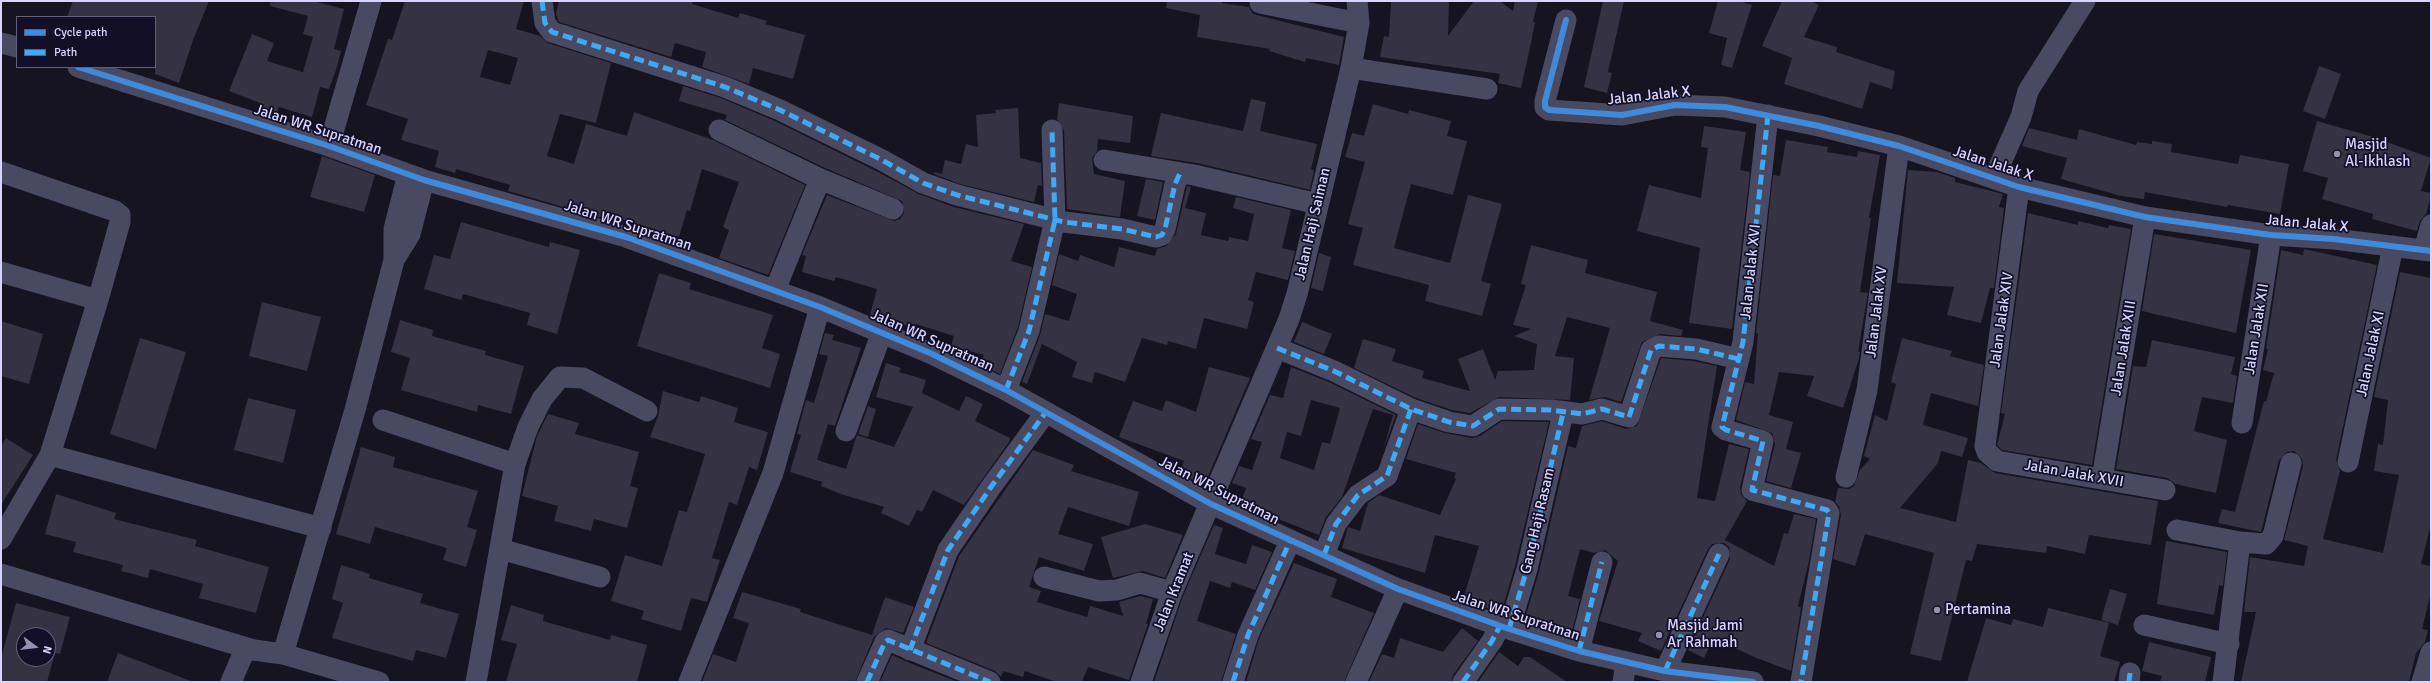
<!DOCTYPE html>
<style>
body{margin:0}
#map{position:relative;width:2432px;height:683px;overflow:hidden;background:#161421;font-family:Signika,sans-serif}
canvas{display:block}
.frame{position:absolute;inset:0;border:2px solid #d9d4ff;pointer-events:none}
.legend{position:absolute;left:16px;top:16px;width:140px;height:52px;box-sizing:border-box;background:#130f26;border:1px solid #625e7d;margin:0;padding:5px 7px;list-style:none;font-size:12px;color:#d9d4ff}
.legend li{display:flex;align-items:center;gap:8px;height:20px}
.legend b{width:20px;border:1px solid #625e7d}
.north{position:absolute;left:16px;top:627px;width:40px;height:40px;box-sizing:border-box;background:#130f26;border:1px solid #625e7d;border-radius:50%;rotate:105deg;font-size:11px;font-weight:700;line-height:16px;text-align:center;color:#d9d4ff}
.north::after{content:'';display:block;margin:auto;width:14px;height:18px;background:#9591b1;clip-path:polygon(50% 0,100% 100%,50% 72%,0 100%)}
</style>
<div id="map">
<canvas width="2432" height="683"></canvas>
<div class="frame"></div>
<ul class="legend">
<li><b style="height:5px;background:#408adc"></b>Cycle path</li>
<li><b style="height:5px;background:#3fa9f5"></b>Path</li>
</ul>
<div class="north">N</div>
</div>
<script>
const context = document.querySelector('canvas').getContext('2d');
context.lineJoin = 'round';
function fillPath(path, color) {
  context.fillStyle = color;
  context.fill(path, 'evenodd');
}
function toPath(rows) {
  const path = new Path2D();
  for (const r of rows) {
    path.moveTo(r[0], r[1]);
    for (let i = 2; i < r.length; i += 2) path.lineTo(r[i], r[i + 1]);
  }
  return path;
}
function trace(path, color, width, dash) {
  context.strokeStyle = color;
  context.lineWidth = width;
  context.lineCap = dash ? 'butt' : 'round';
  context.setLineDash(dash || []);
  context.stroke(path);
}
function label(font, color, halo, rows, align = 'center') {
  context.font = font + ' Signika,sans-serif';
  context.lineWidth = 3.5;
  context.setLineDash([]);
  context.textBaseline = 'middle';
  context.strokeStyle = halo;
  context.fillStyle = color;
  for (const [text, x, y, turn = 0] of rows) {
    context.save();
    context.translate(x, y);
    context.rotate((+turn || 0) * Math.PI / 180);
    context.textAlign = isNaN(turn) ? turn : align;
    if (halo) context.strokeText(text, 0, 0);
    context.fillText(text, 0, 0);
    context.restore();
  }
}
const building = toPath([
 [73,1,209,1,193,40,179,83,155,74,155,17,67,17],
 [270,1,313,1,344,9,334,49,341,51,336,70,329,89,320,87,312,117,279,107,277,114,258,108,260,103,229,91,252,34,274,43,267,61,303,72,313,37,303,34,308,16,270,6],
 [405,1,524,1,516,29,540,36,548,43,611,63,596,123,560,114,547,156,574,164,586,124,627,136,634,112,713,140,805,185,768,275,719,258,729,230,723,227,739,182,702,169,690,211,687,210,679,237,617,218,616,222,508,191,510,185,456,169,455,173,435,167,439,151,401,140,408,119,366,105,388,39,392,40],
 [488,50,518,58,510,85,480,77],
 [559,1,693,1,692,4,738,18,740,13,767,21,765,24,805,35,793,79,753,68,749,84,702,67,706,52,675,43,671,57,559,22,556,14],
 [1167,1,1222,1,1222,3,1249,7,1253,14,1344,37,1339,65,1306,58,1305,62,1269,51,1270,49,1197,37,1200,15,1166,8],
 [1391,1,1449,1,1448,36,1474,1,1500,1,1513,11,1515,1,1538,1,1533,22,1535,22,1531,43,1521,88,1498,83,1500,74,1380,57,1384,36,1389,37],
 [1603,1,1624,1,1608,72,1612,73,1607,93,1584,87],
 [1718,1,1739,1,1752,5,1732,68,1721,65,1727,38,1709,33],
 [1782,1,1811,1,1819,5,1804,37,1837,47,1836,52,1895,71,1892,89,1870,82,1862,109,1784,84,1792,58,1762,46],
 [2319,66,2341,74,2325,119,2303,111],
 [683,86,721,98,775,121,876,171,919,194,954,207,1024,224,1011,261,1032,267,1018,327,1000,374,981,365,984,355,951,346,954,336,916,324,915,328,870,315,877,289,836,277,834,281,802,272,806,256,802,255,827,195,894,221,900,219,904,213,902,201,825,168,725,120,727,115,679,101],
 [1251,99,1266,102,1260,131,1317,144,1311,169,1314,170,1310,190,1197,163,1151,156,1161,113,1243,131],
 [1059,103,1133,116,1130,143,1098,139,1097,151,1092,158,1094,174,1125,181,1120,217,1067,209,1064,130,1057,119],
 [1373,104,1408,114,1409,110,1451,121,1447,136,1467,141,1453,195,1411,184,1394,248,1450,263,1468,195,1502,204,1481,281,1491,284,1482,316,1425,301,1429,285,1353,265,1363,228,1348,224,1365,162,1345,157,1352,133,1364,136],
 [1018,108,1020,158,1041,163,1042,186,1038,185,1034,202,960,184,934,174,934,172,942,174,945,160,961,164,966,144,978,147,976,115,996,113,995,110],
 [2317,121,2370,136,2431,158,2421,191,2431,193,2431,196,2426,214,2420,221,2417,231,2372,219,2373,214,2322,199,2328,178,2303,171],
 [1704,126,1746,132,1740,170,1750,172,1732,329,1689,323,1700,248,1637,231,1649,185,1701,198,1708,148,1701,147],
 [2029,128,2077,140,2079,129,2136,145,2137,142,2152,144,2152,141,2172,144,2171,152,2238,164,2240,155,2289,164,2280,214,2228,205,2227,207,2145,192,2144,199,2121,196,2061,179,2067,158,2022,146],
 [1786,140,1828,147,1827,152,1857,157,1858,151,1880,155,1869,218,1871,218,1860,292,1868,293,1858,352,1860,352,1859,358,1843,408,1807,396,1814,376,1779,372,1769,415,1793,422,1786,449,1801,453,1791,488,1766,481,1775,444,1772,433,1736,420,1745,382,1754,384,1758,333,1756,333,1773,175,1780,176],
 [322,156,375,175,364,212,310,197],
 [1908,170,1937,172,1955,178,1955,182,2003,194,1999,207,2004,208,1994,288,1990,288,1981,323,1947,315,1954,287,1897,283],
 [1146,179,1163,182,1155,220,1137,216],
 [1187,186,1191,187,1185,208,1206,213,1201,235,1228,241,1229,237,1248,241,1254,214,1233,208,1236,197,1291,210,1282,248,1295,251,1288,280,1256,272,1248,300,1254,302,1247,329,1204,318,1196,349,1168,341,1167,345,1142,338,1125,382,1095,372,1092,383,1072,377,1077,362,1042,344,1027,384,1022,382,1040,335,1045,314,1069,321,1077,294,1052,285,1059,254,1078,261,1080,255,1114,267,1119,247,1155,256,1157,249,1166,246,1176,234],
 [2028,213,2078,225,2078,221,2108,228,2109,225,2131,229,2092,465,2002,450,1997,445,2005,414,2001,413],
 [461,222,549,247,550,242,580,250,557,334,527,325,530,313,463,294,461,300,424,289,434,255,450,259],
 [2154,234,2251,250,2236,333,2142,311],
 [1531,245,1588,260,1585,273,1657,292,1650,321,1683,330,1681,336,1660,334,1642,342,1621,402,1605,397,1589,400,1610,328,1567,317,1555,356,1574,358,1570,400,1499,397,1470,413,1452,410,1416,398,1354,368,1363,339,1396,349,1392,361,1424,371,1422,378,1470,391,1458,359,1483,349,1495,380,1498,371,1534,370,1537,344,1514,336,1531,329,1513,325,1526,285,1521,284],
 [2304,249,2377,265,2336,460,2340,471,2323,539,2383,553,2399,475,2374,471,2378,444,2383,445,2388,400,2374,397,2400,272,2431,278,2431,524,2421,564,2431,566,2431,593,2422,629,2428,630,2425,642,2416,653,2409,682,2241,682,2256,612,2244,612,2250,557,2304,566,2308,546,2284,540,2303,466,2302,459,2294,451,2287,452,2279,460,2261,532,2218,523,2222,509,2235,512,2264,401,2266,402,2274,373,2263,370,2268,349,2266,349,2281,250,2303,255],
 [1319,253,1331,257,1323,291,1311,288],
 [659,273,691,283,689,289,773,315,762,348,780,354,770,388,637,346],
 [262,302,321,317,307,371,249,356],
 [400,320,433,330,432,336,486,351,485,355,524,366,511,414,478,405,477,412,401,390,410,358,391,352],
 [1,321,43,334,29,384,1,376],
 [1302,322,1332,334,1324,354,1294,342],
 [825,333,834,335,832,340,861,348,835,426,828,424,817,460,846,469,857,435,894,447,913,407,876,397,886,363,901,368,899,372,926,380,922,393,959,411,966,396,983,404,975,421,1010,438,1009,442,964,505,933,490,922,512,917,510,909,526,881,513,884,507,841,494,821,486,822,482,790,472,801,435,797,434,806,400,814,403,828,356,819,354],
 [140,338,186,352,156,449,110,434],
 [1902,338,1952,351,1950,356,1984,365,1978,406,1931,393,1923,425,1968,438,1962,457,1941,451,1938,463,1900,508,1956,522,1968,460,1981,463,1995,473,2158,501,2151,545,2089,535,2085,554,2047,546,2046,553,1977,544,1972,561,1966,560,1941,661,1910,654,1934,553,1865,534,1855,566,1833,559,1841,515,1839,506,1835,502,1838,488,1849,489,1854,486,1860,470,1870,459,1864,456,1875,415,1887,421,1896,384,1891,382],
 [2152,340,2235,357,2231,374,2237,376,2233,403,2202,397,2194,431,2227,440,2216,493,2175,484,2167,478,2116,469,2133,366,2146,367],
 [1661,358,1694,361,1717,366,1697,498,1715,501,1729,444,1749,449,1740,488,1741,494,1747,501,1725,540,1774,566,1784,533,1788,534,1794,514,1816,519,1809,561,1798,606,1801,608,1791,671,1754,657,1714,638,1704,658,1688,650,1730,559,1729,547,1724,543,1712,544,1708,549,1661,651,1638,641,1642,633,1599,621,1618,561,1605,550,1594,553,1580,549,1568,596,1580,599,1571,636,1552,630,1553,625,1525,618,1539,572,1568,446,1576,448,1582,426,1602,421,1626,429,1637,426],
 [1209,367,1250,378,1204,486,1180,473,1184,461,1119,437,1133,401,1162,411,1166,400,1196,412],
 [1291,367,1329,382,1396,415,1383,451,1393,415,1373,409,1342,497,1326,517,1319,535,1240,504,1246,488,1232,483,1239,466,1252,470,1262,442,1251,439,1270,395,1283,398],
 [1311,400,1340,408,1330,444,1322,442,1314,470,1280,458,1287,432,1301,436],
 [663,391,699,402,701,396,738,408,734,422,768,432,757,470,749,467,737,505,729,502,712,558,720,560,707,602,691,598,681,631,641,619,644,611,611,601,625,555,662,566,679,510,687,512,705,454,650,437,658,416],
 [248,398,296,410,283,463,234,450],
 [868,406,876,409,868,437,858,434],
 [548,414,579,423,575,434,639,452,630,486,638,488,627,528,594,519,591,531,554,521,558,506,522,496,537,436],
 [1502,421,1549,422,1515,566,1501,613,1463,600,1479,546,1435,535,1425,573,1342,548,1347,530,1348,527,1360,531,1368,503,1379,495,1440,515,1456,479,1454,478,1456,473,1406,459,1418,424,1445,433,1472,438,1480,436],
 [6,438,33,455,1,505,1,446],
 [361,447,395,457,393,467,478,491,467,527,477,530,466,567,443,560,447,548,375,527,370,544,336,534],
 [1033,450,1074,465,1071,471,1139,492,1129,526,1068,507,1058,534,1093,544,1084,571,1039,557,1029,587,1041,591,1037,602,1087,617,1090,606,1123,616,1119,602,1140,596,1153,599,1146,624,1148,624,1129,680,1088,667,1082,682,1056,682,1025,671,1023,677,1003,671,1001,677,995,671,926,643,959,556],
 [56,494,116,513,114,519,197,540,195,546,269,567,256,613,199,598,203,584,150,569,148,578,121,571,123,565,73,552,76,542,45,534],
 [1145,524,1183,535,1165,578,1143,571,1113,578,1101,537],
 [1214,525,1223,528,1215,554,1246,564,1252,545,1272,552,1255,590,1232,582,1230,588,1210,581,1197,621,1236,634,1221,682,1154,682,1183,596],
 [2166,541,2227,552,2223,586,2219,585,2214,615,2157,604],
 [1294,563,1337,579,1331,597,1374,613,1344,682,1246,682,1259,639],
 [341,565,370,574,369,578,423,594,420,603,459,614,446,658,416,650,413,661,332,638,343,603,332,599],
 [2110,589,2127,594,2118,625,2101,620],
 [742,592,801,609,800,612,872,635,885,597,914,607,903,633,886,628,874,637,855,682,702,682,713,654,736,662,749,623,733,618],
 [16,603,70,617,60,654,55,653,47,682,1,682,1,658],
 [24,635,48,635,48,659,24,659],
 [511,605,544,615,543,621,610,640,611,635,647,645,637,682,506,682,517,644,501,640],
 [2048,608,2109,623,2100,656,2120,662,2114,682,1967,682,1986,618,2011,625,2013,619,2043,627],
 [1462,628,1478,641,1453,675,1451,682,1369,682,1382,654,1394,658,1400,638,1443,652],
 [2149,642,2211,657,2205,682,2160,682,2162,676,2142,671],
 [1499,652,1518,666,1524,657,1530,657,1567,682,1478,682],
 [118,653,191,681,190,682,107,682],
 [892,655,905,661,958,682,880,682]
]);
const minor = toPath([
 [542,1,545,23,552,32,725,87,780,110,882,160,923,183,957,195,1064,222,1122,229,1156,237,1162,235,1165,229,1175,184,1180,173],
 [1260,3,1359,23],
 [1566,20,1545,101,1545,107,1549,110,1622,115,1675,105,1725,107,1819,126,1899,146,2019,187,2145,217,2271,235,2334,239,2431,251],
 [1,43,17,47],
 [78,67,329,146,424,180,626,237,820,307,930,353,1006,390,1211,504,1398,589,1509,629,1579,651,1665,671,1753,682],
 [1351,68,1359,23,1357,1],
 [1768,115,1743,342,1722,427,1726,430,1763,441,1752,490,1827,510,1829,513,1801,682],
 [719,130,820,179,893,209],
 [329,146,371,1],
 [1104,160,1194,175,1318,204],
 [1,172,115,211,120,215,120,222,98,300,50,455,1,539],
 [1994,178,2021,117,2028,91,2085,1],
 [2019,187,1985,446,1987,452,1997,461,2165,490],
 [2424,250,2431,225],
 [394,260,410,234,424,180],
 [1,272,98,300],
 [775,290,820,179],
 [1277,348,1334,371,1411,409,1449,422,1473,426,1499,409,1551,410,1582,414,1602,409,1629,417,1651,350,1659,346,1696,349,1739,359],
 [1006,390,1029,331,1055,220,1052,130],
 [383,420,515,464],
 [2242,423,2271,235],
 [846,431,882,332],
 [50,455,321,528],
 [2348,462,2393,246],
 [1846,477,1867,390,1899,146],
 [2102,479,2145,217],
 [2177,530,2240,542,2266,544,2273,536,2291,463],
 [500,549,600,577],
 [1324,555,1336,524,1358,495,1387,476,1411,409],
 [1,574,254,650],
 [1044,577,1099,591,1117,590,1140,583,1172,592],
 [2144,625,2229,644],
 [1509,629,1527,569,1563,413],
 [910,650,948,550,991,487,1046,412],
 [1579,651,1602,562],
 [283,654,355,410,394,260,394,229,408,174],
 [1665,671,1719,554],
 [231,682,244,652,254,650,283,654,379,682],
 [476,682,515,464,528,427,542,399,560,377,583,378,647,411],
 [689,682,773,473,820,307],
 [867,682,885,642,888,640,990,682],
 [1141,682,1172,592,1289,319,1297,294,1351,68,1487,89],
 [1233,682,1248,635,1290,541],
 [1356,682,1398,589],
 [1463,682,1492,641,1500,626],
 [1623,682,1626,662],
 [2129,682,2130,673],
 [2223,682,2240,542],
 [2422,682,2431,652]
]);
const quiet = toPath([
 [542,1,545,23,552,32,725,87,780,110,882,160,923,183,957,195,1064,222,1122,229,1156,237,1162,235,1165,229,1175,184,1180,173],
 [1768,115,1743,342,1722,427,1726,430,1763,441,1752,490,1827,510,1829,513,1801,682],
 [1277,348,1334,371,1411,409,1449,422,1473,426,1499,409,1551,410,1582,414,1602,409,1629,417,1651,350,1659,346,1696,349,1739,359],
 [1006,390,1029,331,1055,220,1052,130],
 [1324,555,1336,524,1358,495,1387,476,1411,409],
 [1509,629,1527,569,1563,413],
 [910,650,948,550,991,487,1046,412],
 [1579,651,1602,562],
 [1665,671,1719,554],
 [867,682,885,642,888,640,990,682],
 [1233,682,1248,635,1290,541],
 [1463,682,1492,641,1500,626],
 [2129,682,2130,673]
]);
const cycleway = toPath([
 [1566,20,1545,101,1545,107,1549,110,1622,115,1675,105,1725,107,1819,126,1899,146,2019,187,2145,217,2271,235,2334,239,2431,251],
 [78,67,329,146,424,180,626,237,820,307,930,353,1006,390,1211,504,1398,589,1509,629,1579,651,1665,671,1753,682]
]);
const markers = [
 [2337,154,4,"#9591b1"],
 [1937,610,4,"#9591b1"],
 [1659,635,4,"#9591b1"]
];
const streetNames = [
 ["Jalan Jalak X",1649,96,-6],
 ["Jalan WR Supratman",318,130,18],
 ["Jalan Jalak X",1993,164,18],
 ["Jalan Haji Saiman",1313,224,-77],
 ["Jalan Jalak X",2307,224,5],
 ["Jalan WR Supratman",628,226,18],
 ["Jalan Jalak XVI",1751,272,-84],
 ["Jalan Jalak XV",1877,312,-83],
 ["Jalan Jalak XIV",2002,320,-82],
 ["Jalan Jalak XII",2257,329,-81],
 ["Jalan WR Supratman",932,341,24],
 ["Jalan Jalak XIII",2124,348,-81],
 ["Jalan Jalak XI",2371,354,-78],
 ["Jalan Jalak XVII",2074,474,10],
 ["Jalan WR Supratman",1219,491,27],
 ["Gang Haji Rasam",1538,521,-77],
 ["Jalan Kramat",1174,592,-68],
 ["Jalan WR Supratman",1516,616,18]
];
const poiNames = [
 ["Masjid",2345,145],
 ["Al-Ikhlash",2345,162],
 ["Pertamina",1945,610],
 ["Masjid Jami",1667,626],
 ["Ar Rahmah",1667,643]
];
fillPath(building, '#343243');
trace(minor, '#4a4962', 21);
trace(quiet, '#3fa9f5', 5, [10, 5]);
trace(cycleway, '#408adc', 6);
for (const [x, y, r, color] of markers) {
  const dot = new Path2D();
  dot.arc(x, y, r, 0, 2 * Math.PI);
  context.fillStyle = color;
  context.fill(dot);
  trace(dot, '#130f26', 1.5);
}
label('15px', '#d9d4ff', '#130f26', streetNames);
label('15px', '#d9d4ff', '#130f26', poiNames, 'left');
</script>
